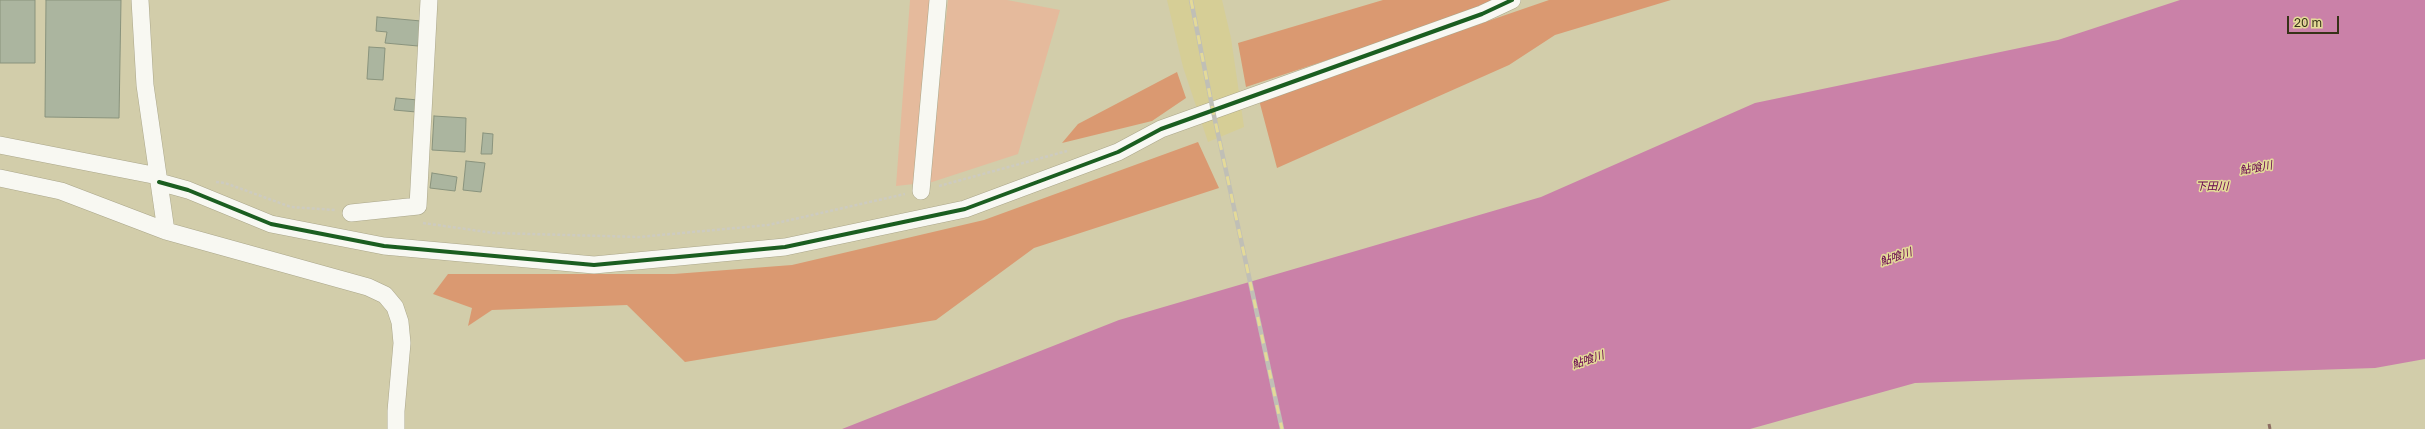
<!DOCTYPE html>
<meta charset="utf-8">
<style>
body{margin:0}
#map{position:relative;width:2425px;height:429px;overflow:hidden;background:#d2cdaa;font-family:"Golos Text",sans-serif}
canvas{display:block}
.scale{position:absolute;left:2287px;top:16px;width:52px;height:18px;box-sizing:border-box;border:2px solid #363217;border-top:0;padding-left:5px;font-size:12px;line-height:14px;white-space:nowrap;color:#363217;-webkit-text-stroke:3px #e4da98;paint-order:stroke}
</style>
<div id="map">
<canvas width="2425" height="429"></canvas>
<div class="scale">20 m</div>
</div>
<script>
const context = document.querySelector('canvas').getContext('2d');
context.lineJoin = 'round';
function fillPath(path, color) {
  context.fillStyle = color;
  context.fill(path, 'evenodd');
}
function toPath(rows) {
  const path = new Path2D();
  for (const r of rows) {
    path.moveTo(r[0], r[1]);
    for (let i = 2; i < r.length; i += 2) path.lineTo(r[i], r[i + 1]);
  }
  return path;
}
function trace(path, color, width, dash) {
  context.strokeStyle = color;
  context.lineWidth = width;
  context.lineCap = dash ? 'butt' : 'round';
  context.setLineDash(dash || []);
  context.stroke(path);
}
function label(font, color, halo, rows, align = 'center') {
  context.font = font + ' "Golos Text","Noto Sans JP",sans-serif';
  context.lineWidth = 3;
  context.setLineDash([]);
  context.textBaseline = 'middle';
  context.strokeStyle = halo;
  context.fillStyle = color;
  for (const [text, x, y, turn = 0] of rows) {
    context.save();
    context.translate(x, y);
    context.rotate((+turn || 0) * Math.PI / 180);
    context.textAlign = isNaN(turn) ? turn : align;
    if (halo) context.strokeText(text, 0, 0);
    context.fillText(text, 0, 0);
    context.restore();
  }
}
const built = toPath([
 [1167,0,1222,0,1231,38,1244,127,1208,142,1183,67]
]);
const green = toPath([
 [910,0,932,0,914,184,896,186],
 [948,0,1007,0,1060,10,1018,154,929,183]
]);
const forest = toPath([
 [1383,0,1497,0,1427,27,1246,87,1238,43],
 [1549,0,1671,0,1555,35,1509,65,1277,168,1259,100],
 [1177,72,1186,98,1152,121,1062,143,1078,124],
 [1198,142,1219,188,1034,248,936,320,685,362,627,305,492,310,468,326,472,308,433,294,448,274,674,274,792,265,984,220]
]);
const water = toPath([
 [2180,0,2425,0,2425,359,2375,368,1915,383,1750,429,842,429,1119,320,1541,197,1755,103,2058,40]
]);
const building = toPath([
 [0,0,35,0,35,63,0,63,0,0],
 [46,0,121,0,119,118,45,117,46,0],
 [377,17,421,21,418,46,385,43,387,32,376,31,377,17],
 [369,47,385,48,383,80,367,79,369,47],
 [396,98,418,100,416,112,394,110,396,98],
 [434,116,466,118,465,152,432,150,434,116],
 [483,133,493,134,492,154,481,154,483,133],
 [466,161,485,163,481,192,463,190,466,161],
 [432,173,457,177,455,191,430,188,432,173]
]);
const path = toPath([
 [216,182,225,183,291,207,335,210],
 [939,186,1067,151],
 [423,223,494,233,639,237,768,225,905,194]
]);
const street = toPath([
 [140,0,145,85,166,231],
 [0,145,158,176],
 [0,178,61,191,166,231,368,287,385,295,395,307,400,322,402,343,396,411,396,429],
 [159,182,188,190,271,224,384,246,594,265,785,247,965,209,1118,152,1161,129,1482,14,1512,0],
 [921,191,938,0],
 [351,213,418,206,429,0]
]);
const rail = toPath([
 [1191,0,1213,111,1282,429]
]);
const quiet = toPath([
 [2269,424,2270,429]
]);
const cycleway = toPath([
 [159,182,188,190,271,224,384,246,594,265,785,247,965,209,1118,152,1161,129,1482,14,1512,0]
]);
const waterNames = [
 ["鮎喰川",2256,168,-10],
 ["下田川",2212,187],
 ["鮎喰川",1896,257,-18],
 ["鮎喰川",1588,360,-18]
];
fillPath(built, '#d6ce96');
fillPath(green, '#e5ba9c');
fillPath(forest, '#da9971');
fillPath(water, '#ca81a8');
fillPath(building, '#abb59f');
trace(building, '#89937d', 1);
trace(street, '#aaa68a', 18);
trace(path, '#cdcbc0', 2.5, [3, 2]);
trace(street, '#f8f8f2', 17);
trace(rail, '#c0bfb6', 4.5);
trace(rail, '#e4da98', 3, [9]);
trace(quiet, '#8d6e63', 3, [6, 3]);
trace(cycleway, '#1b5e20', 4);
label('italic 11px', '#64004e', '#e4da98', waterNames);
</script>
